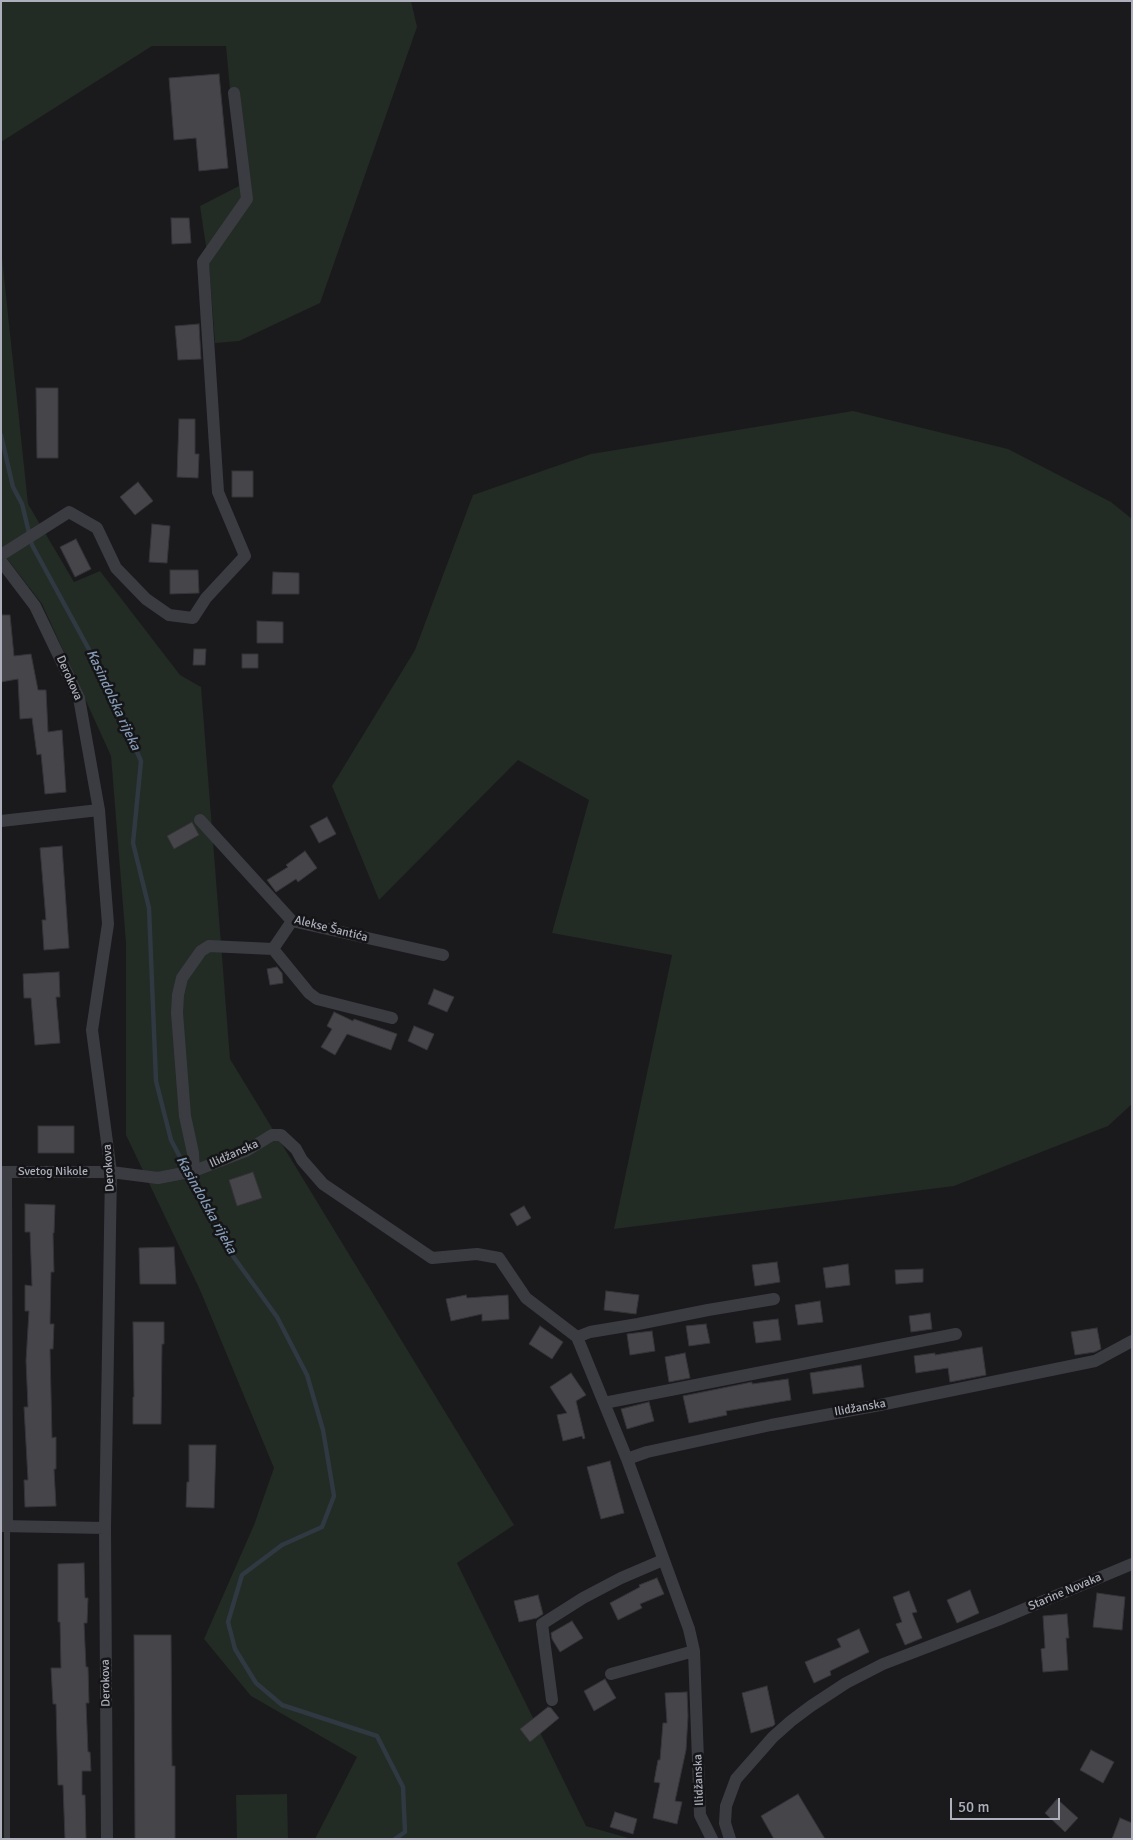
<!DOCTYPE html>
<meta charset="utf-8">
<style>
body{margin:0}
#map{position:relative;width:1133px;height:1840px;overflow:hidden;background:#1a1a1d;font-family:Signika,sans-serif}
canvas{display:block}
.frame{position:absolute;inset:0;border:2px solid #adb0bc;pointer-events:none}
.scale{position:absolute;left:950px;top:1798px;width:110px;height:22px;box-sizing:border-box;border:2px solid #adb0bc;border-top:0;padding-left:6px;font-size:15px;line-height:18px;white-space:nowrap;color:#adb0bc;-webkit-text-stroke:4px #151518;paint-order:stroke}
</style>
<div id="map">
<canvas width="1133" height="1840"></canvas>
<div class="frame"></div>
<div class="scale">50 m</div>
</div>
<script>
const context = document.querySelector('canvas').getContext('2d');
context.lineJoin = 'round';
function fillPath(path, color) {
  context.fillStyle = color;
  context.fill(path, 'evenodd');
}
function toPath(rows) {
  const path = new Path2D();
  for (const r of rows) {
    path.moveTo(r[0], r[1]);
    for (let i = 2; i < r.length; i += 2) path.lineTo(r[i], r[i + 1]);
  }
  return path;
}
function trace(path, color, width, dash) {
  context.strokeStyle = color;
  context.lineWidth = width;
  context.lineCap = dash ? 'butt' : 'round';
  context.setLineDash(dash || []);
  context.stroke(path);
}
function label(font, color, halo, rows, align = 'center') {
  context.font = font + ' Signika,sans-serif';
  context.lineWidth = 5;
  context.setLineDash([]);
  context.textBaseline = 'middle';
  context.strokeStyle = halo;
  context.fillStyle = color;
  for (const [text, x, y, turn = 0] of rows) {
    context.save();
    context.translate(x, y);
    context.rotate((+turn || 0) * Math.PI / 180);
    context.textAlign = isNaN(turn) ? turn : align;
    if (halo) context.strokeText(text, 0, 0);
    context.fillText(text, 0, 0);
    context.restore();
  }
}
const green = toPath([
 [1,1,411,1,417,27,320,303,239,341,215,343,209,266,200,206,239,186,226,46,152,46,1,142],
 [1,248,28,504,74,582,100,571,180,675,201,687,230,1059,514,1525,457,1563,586,1826,632,1839,315,1839,357,1757,251,1696,204,1639,254,1525,274,1468,200,1290,126,1135,126,943,111,756,42,604,1,551],
 [853,411,1008,449,1111,502,1132,519,1132,1104,1108,1126,954,1186,614,1229,672,955,552,933,589,800,518,760,379,900,332,786,415,650,473,495,591,454],
 [287,1794,288,1839,237,1839,236,1795]
]);
const stream = toPath([
 [1,435,13,487,22,504,32,545,104,677,141,761,133,843,149,908,156,1081,171,1140,230,1252,277,1317,307,1375,323,1430,334,1496,322,1527,282,1545,242,1575,228,1622,235,1649,256,1683,282,1705,377,1736,403,1787,405,1832,395,1839]
]);
const building = toPath([
 [219,74,228,168,199,171,196,138,174,140,169,78,219,74],
 [171,218,189,218,191,243,172,244,171,218],
 [199,324,201,359,178,360,175,326,199,324],
 [36,388,58,388,58,458,37,458,36,388],
 [179,419,195,419,195,454,199,454,198,478,177,477,179,419],
 [232,471,253,471,253,497,232,497,232,471],
 [138,482,153,501,135,515,120,497,138,482],
 [152,524,170,526,167,563,149,562,152,524],
 [76,539,91,569,75,577,60,547,76,539],
 [170,570,198,570,199,593,170,594,170,570],
 [273,572,299,573,299,594,272,594,273,572],
 [1,615,10,615,14,656,31,654,38,690,46,690,48,732,62,730,66,792,45,794,41,754,37,755,32,718,20,719,18,679,1,682,1,615],
 [257,621,283,622,283,643,257,643,257,621],
 [194,649,206,649,205,665,193,665,194,649],
 [242,654,258,654,258,668,242,668,242,654],
 [327,817,336,834,319,843,310,826,327,817],
 [192,822,199,835,174,849,167,836,192,822],
 [62,846,69,948,44,950,42,920,46,920,40,848,62,846],
 [305,851,317,868,298,882,296,879,276,892,267,880,288,867,286,865,305,851],
 [277,967,282,973,283,983,270,985,267,969,277,967],
 [59,972,60,997,56,997,60,1043,35,1045,31,998,24,998,23,974,59,972],
 [434,989,454,997,447,1012,428,1004,434,989],
 [334,1012,353,1021,354,1019,397,1034,391,1050,347,1034,335,1055,321,1047,332,1029,327,1026,334,1012],
 [414,1026,434,1034,427,1050,408,1041,414,1026],
 [38,1126,74,1126,74,1153,38,1153,38,1126],
 [253,1172,262,1198,237,1206,229,1180,253,1172],
 [25,1204,55,1205,54,1233,53,1233,54,1272,51,1272,50,1324,54,1324,53,1349,50,1349,52,1438,56,1437,56,1469,54,1469,56,1506,25,1507,24,1480,28,1480,24,1407,28,1407,26,1361,29,1311,25,1311,25,1285,32,1286,30,1232,25,1232,25,1204],
 [524,1206,531,1218,517,1226,510,1214,524,1206],
 [174,1247,176,1284,140,1284,139,1248,174,1247],
 [777,1262,780,1282,755,1286,752,1265,777,1262],
 [848,1264,850,1285,826,1288,823,1268,848,1264],
 [923,1269,923,1282,896,1284,895,1270,923,1269],
 [606,1291,639,1295,636,1314,604,1310,606,1291],
 [466,1295,467,1298,508,1295,509,1319,482,1321,482,1314,451,1321,446,1299,466,1295],
 [820,1301,823,1322,798,1325,795,1305,820,1301],
 [930,1313,932,1329,911,1332,909,1316,930,1313],
 [778,1319,781,1340,756,1343,753,1322,778,1319],
 [133,1322,164,1322,164,1344,162,1344,161,1424,133,1424,133,1397,134,1397,133,1322],
 [706,1324,710,1343,689,1346,686,1326,706,1324],
 [540,1326,563,1342,552,1359,529,1344,540,1326],
 [1097,1328,1101,1349,1095,1352,1075,1355,1071,1332,1097,1328],
 [652,1331,655,1351,630,1355,627,1334,652,1331],
 [982,1347,986,1375,950,1382,948,1368,916,1373,914,1356,935,1353,935,1355,982,1347],
 [685,1353,690,1378,669,1382,665,1357,685,1353],
 [861,1365,864,1387,813,1394,810,1373,861,1365],
 [571,1373,586,1395,576,1401,585,1438,583,1439,582,1436,563,1441,557,1415,567,1413,550,1387,571,1373],
 [788,1379,791,1400,726,1411,727,1415,689,1423,683,1396,752,1382,752,1384,788,1379],
 [649,1402,654,1421,627,1429,621,1409,649,1402],
 [189,1445,216,1445,214,1508,186,1507,187,1482,189,1482,189,1445],
 [610,1461,624,1513,601,1519,587,1467,610,1461],
 [84,1563,85,1598,88,1598,87,1623,84,1623,86,1667,88,1667,89,1703,86,1703,88,1752,90,1752,91,1771,82,1771,82,1795,85,1795,86,1839,65,1839,63,1785,58,1785,56,1704,53,1704,51,1668,61,1668,60,1622,58,1622,58,1564,84,1563],
 [657,1578,664,1594,640,1604,642,1608,618,1620,610,1603,640,1587,639,1585,657,1578],
 [970,1590,979,1613,957,1623,947,1600,970,1590],
 [909,1591,917,1612,912,1613,922,1638,905,1645,896,1624,902,1622,893,1597,909,1591],
 [1097,1593,1125,1597,1122,1630,1093,1627,1097,1593],
 [538,1595,543,1614,537,1618,519,1622,514,1601,538,1595],
 [1067,1614,1069,1638,1066,1638,1068,1670,1043,1672,1041,1649,1045,1648,1043,1616,1067,1614],
 [572,1621,583,1638,560,1652,552,1639,551,1633,572,1621],
 [859,1629,869,1652,830,1671,831,1675,814,1683,805,1662,841,1647,837,1639,859,1629],
 [134,1635,171,1635,172,1766,175,1766,175,1839,135,1839,134,1635],
 [605,1679,616,1698,594,1711,584,1691,605,1679],
 [767,1686,775,1724,773,1726,751,1733,742,1693,767,1686],
 [687,1692,688,1716,686,1750,675,1801,682,1802,677,1824,653,1818,660,1783,654,1782,658,1760,660,1760,663,1723,667,1723,665,1693,687,1692],
 [548,1707,551,1708,559,1718,530,1742,520,1729,548,1707],
 [1091,1750,1114,1762,1103,1783,1080,1770,1091,1750],
 [798,1794,825,1839,774,1839,761,1816,798,1794],
 [1057,1799,1078,1818,1065,1832,1045,1813,1057,1799],
 [615,1812,637,1819,633,1834,610,1827,615,1812],
 [1120,1818,1132,1823,1132,1839,1112,1839,1120,1818]
]);
const lane = toPath([
 [7,1839,7,1526]
]);
const street = toPath([
 [1,555,69,512,97,528,116,568,146,599,169,615,193,618,206,598,245,556,218,492,203,262,247,199,234,93],
 [1,561,35,606,79,698,99,810,108,924,92,1030,111,1172,105,1528,107,1839],
 [200,820,292,921,443,955],
 [1,821,99,810],
 [273,949,292,921],
 [194,1171,193,1153,185,1116,177,1013,178,995,182,978,201,951,209,946,273,949,309,993,317,999,392,1018],
 [1,1172,111,1172,158,1178,194,1171,246,1151,272,1135,281,1135,296,1149,302,1160,323,1184,432,1258,477,1254,499,1258,526,1298,577,1337,627,1459,689,1629,694,1651,700,1815,712,1839],
 [6,1172,7,1526],
 [577,1337,590,1332,638,1324,708,1310,774,1299],
 [604,1403,956,1334],
 [627,1459,647,1452,771,1425,880,1405,1095,1361,1132,1341],
 [1,1526,105,1528],
 [611,1674,694,1651],
 [552,1700,542,1624,583,1598,621,1578,663,1560],
 [730,1839,725,1823,726,1806,736,1779,773,1737,791,1721,811,1706,846,1683,883,1664,998,1620,1132,1564]
]);
const streetNames = [
 ["Derokova",69,678,66],
 ["Alekse Šantića",331,929,14],
 ["Ilidžanska",234,1154,-24],
 ["Derokova",109,1168,-94],
 ["Svetog Nikole",53,1172],
 ["Ilidžanska",860,1408,-10],
 ["Starine Novaka",1065,1592,-23],
 ["Derokova",106,1683,-91],
 ["Ilidžanska",699,1780,-92]
];
const waterNames = [
 ["Kasindolska rijeka",113,700,65],
 ["Kasindolska rijeka",206,1205,61]
];
fillPath(green, '#222b24');
trace(stream, '#303841', 4.5);
fillPath(building, '#45454a');
trace(building, '#353439', 1);
trace(lane, '#3b3c42', 6);
trace(street, '#3b3c42', 12);
label('12px', '#adb0bc', '#151518', streetNames);
label('italic 14px', '#859bb6', '#151518', waterNames);
</script>
